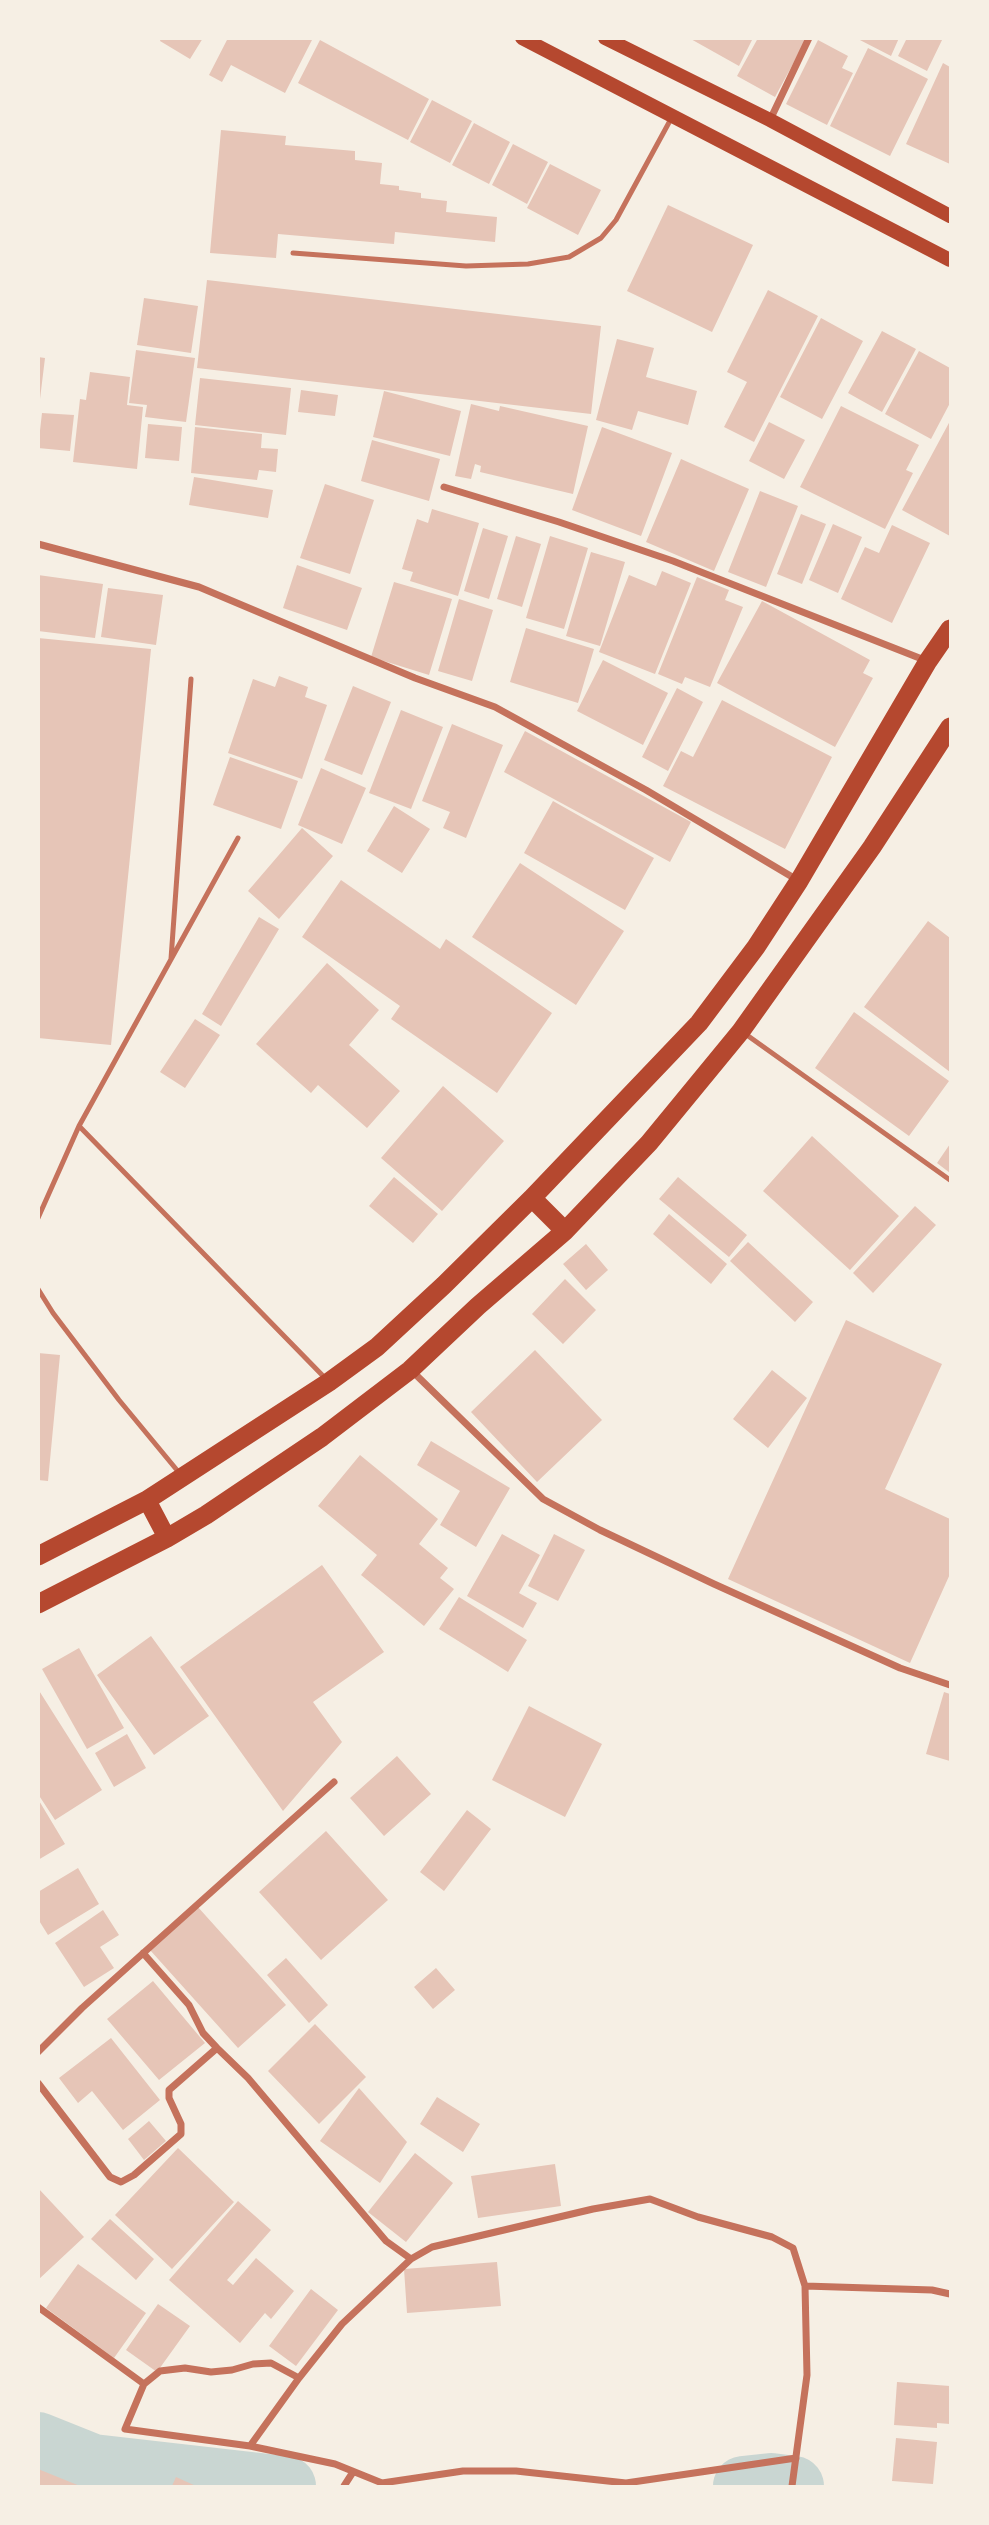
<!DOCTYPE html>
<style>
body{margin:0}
#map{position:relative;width:989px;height:2525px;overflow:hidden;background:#f6efe4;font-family:Spectral,serif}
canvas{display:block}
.frame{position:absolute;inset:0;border:40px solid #f6efe4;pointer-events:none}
</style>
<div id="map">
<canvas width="989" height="2525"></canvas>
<div class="frame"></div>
</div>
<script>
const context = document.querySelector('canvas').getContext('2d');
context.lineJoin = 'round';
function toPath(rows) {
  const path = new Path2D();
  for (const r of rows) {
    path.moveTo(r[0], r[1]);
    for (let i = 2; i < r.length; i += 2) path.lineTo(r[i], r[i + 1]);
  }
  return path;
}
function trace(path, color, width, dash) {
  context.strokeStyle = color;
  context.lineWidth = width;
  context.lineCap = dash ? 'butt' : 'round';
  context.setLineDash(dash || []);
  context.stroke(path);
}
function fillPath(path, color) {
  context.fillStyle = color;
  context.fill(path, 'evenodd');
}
const river = toPath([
 [38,2442,93,2464,286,2486],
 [743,2486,771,2483,794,2486]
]);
const building = toPath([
 [161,38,203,38,190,59,160,41],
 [228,38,313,38,285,93,231,65,222,82,209,75],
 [689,38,753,38,739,66],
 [758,38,807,38,775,97,737,76],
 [856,38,899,38,891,56],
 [907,38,943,38,927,71,898,56],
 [320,40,429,99,408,140,298,83],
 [818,40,848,56,842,68,853,73,827,125,786,104],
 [868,48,928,79,890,156,830,126],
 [943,63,950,67,950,164,906,144],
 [432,100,472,121,450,163,410,142],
 [474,123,510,142,489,184,452,165],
 [221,130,286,136,285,145,355,151,355,160,382,163,380,184,399,186,399,190,421,193,421,198,447,201,446,212,497,217,495,242,395,232,394,244,278,234,276,258,210,253],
 [513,144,548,162,527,204,492,185],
 [550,164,601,190,578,235,527,208],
 [668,205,753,245,712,332,627,291],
 [207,280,601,326,591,414,197,368],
 [768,290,818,316,754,442,724,427,747,382,727,372],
 [144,298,198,306,191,353,137,345],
 [821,318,863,341,822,419,780,397],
 [882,331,916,349,882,412,848,393],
 [617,339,654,348,646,377,697,391,688,425,638,411,632,430,596,420],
 [136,350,195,358,186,422,145,417,147,405,129,403],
 [919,351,950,368,950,403,931,439,885,414],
 [38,357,45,358,40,399,38,399],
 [90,372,130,377,127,405,143,407,137,469,73,462,80,399,86,400],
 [200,378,291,388,286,435,195,425],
 [301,390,338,395,335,416,298,412],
 [384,391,461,411,450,456,373,437],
 [471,404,499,411,500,406,588,426,573,494,480,472,481,466,475,464,471,479,455,476],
 [841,406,919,445,906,470,913,473,885,529,800,487],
 [42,413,74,415,70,451,38,448],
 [950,421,950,536,902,510],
 [769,422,805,440,784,479,749,461],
 [148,424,182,427,179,461,145,458],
 [195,427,262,434,261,448,278,449,276,472,259,470,257,480,191,473],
 [602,427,672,453,641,536,572,510],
 [372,440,440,459,429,501,361,481],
 [681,459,749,489,714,571,646,542],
 [194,477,273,490,268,518,189,505],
 [325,484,374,500,350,574,300,558],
 [760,491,798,506,766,587,728,572],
 [432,509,479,523,458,596,410,581,413,572,402,569,417,519,428,523],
 [801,514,826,524,802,584,777,574],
 [833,524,862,537,838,593,809,580],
 [892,525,930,543,892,623,841,599,865,547,879,553],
 [483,528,508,536,489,599,464,591],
 [516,536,541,544,522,607,497,599],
 [550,536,588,548,564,629,526,618],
 [591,552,625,562,600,646,566,636],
 [297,565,362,588,347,630,283,608],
 [662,571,691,583,655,674,599,652,629,575,656,586],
 [38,575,103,584,95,638,38,631],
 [697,577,729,590,725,600,743,607,710,687,685,677,682,684,658,674],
 [394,582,452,599,429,675,371,657],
 [108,588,163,595,156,645,101,637],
 [459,599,493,610,472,681,438,671],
 [762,601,870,660,863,673,873,678,835,747,717,683],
 [526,628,594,649,578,703,510,682],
 [38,638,151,649,111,1045,38,1038],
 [603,660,668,693,643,745,577,711],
 [279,676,308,687,305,697,327,705,302,779,228,753,253,679,275,687],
 [353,686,391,702,362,775,324,760],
 [677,688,703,702,668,771,642,757],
 [722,700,832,757,785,849,663,786,681,751,693,757],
 [401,710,443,727,411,809,369,793],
 [452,724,503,745,466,838,443,828,450,812,422,801],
 [525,731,691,822,670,862,504,772],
 [230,757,298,781,281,829,213,805],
 [321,768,366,788,342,844,298,825],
 [553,801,654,858,625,910,524,853],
 [394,806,430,829,402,873,367,851],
 [302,828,333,856,279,919,248,891],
 [520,863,624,931,576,1005,472,937],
 [341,880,440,949,446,939,552,1013,497,1093,391,1019,400,1006,302,937],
 [259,917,279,929,221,1026,202,1014],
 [928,921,950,938,950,1072,864,1007],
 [327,963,379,1010,349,1045,400,1091,367,1128,318,1085,311,1093,256,1044],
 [854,1012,949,1081,909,1136,815,1068],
 [195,1019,220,1035,185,1088,160,1072],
 [443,1086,504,1141,442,1211,381,1158],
 [812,1136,899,1216,850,1270,763,1191],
 [950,1144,950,1173,937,1163],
 [394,1177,438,1214,413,1243,369,1206],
 [678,1177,747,1235,729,1257,659,1199],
 [915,1206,936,1225,873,1293,853,1273],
 [669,1214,727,1264,711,1284,653,1234],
 [748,1242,813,1302,795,1322,730,1261],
 [586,1244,608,1270,586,1290,563,1264],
 [565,1279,596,1310,563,1344,532,1314],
 [846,1320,942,1364,885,1489,950,1519,950,1574,910,1663,728,1579],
 [535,1350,602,1420,537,1482,471,1412],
 [38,1353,60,1355,48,1481,38,1480],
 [772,1370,807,1398,768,1448,733,1419],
 [431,1441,510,1488,476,1547,440,1525,460,1491,417,1465],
 [360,1455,438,1519,419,1544,448,1568,440,1578,454,1589,424,1626,361,1575,377,1555,318,1506],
 [502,1534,540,1555,519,1593,537,1603,523,1628,467,1596],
 [554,1534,585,1550,558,1601,528,1586],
 [322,1565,384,1652,313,1702,342,1742,283,1811,180,1667],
 [459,1597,527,1640,508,1672,439,1629],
 [151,1636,209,1716,154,1755,97,1675],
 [79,1648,124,1728,87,1749,42,1669],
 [38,1689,102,1790,55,1820,38,1794],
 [944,1692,950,1694,950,1761,926,1754],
 [529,1706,602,1744,565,1817,492,1780],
 [127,1734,146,1768,114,1787,95,1753],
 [397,1756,431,1794,384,1836,350,1798],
 [38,1799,65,1844,38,1860],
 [467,1810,491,1829,444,1891,420,1872],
 [326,1831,388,1900,321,1960,259,1892],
 [78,1868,99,1904,48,1935,38,1919,38,1892],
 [197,1906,286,2005,238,2048,150,1950],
 [103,1910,119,1935,100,1947,114,1968,84,1987,55,1943],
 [286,1958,328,2005,309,2023,267,1975],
 [436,1968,455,1990,433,2009,414,1987],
 [153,1981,205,2043,159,2080,107,2019],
 [315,2024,366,2077,319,2124,268,2071],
 [111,2038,160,2100,123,2130,92,2091,78,2103,59,2078],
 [359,2088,407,2142,380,2183,320,2141],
 [437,2097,480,2124,463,2152,420,2124],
 [149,2121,166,2141,144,2160,128,2139],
 [178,2148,234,2202,172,2269,115,2215],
 [415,2153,453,2183,406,2242,368,2212],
 [555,2164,561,2206,478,2218,471,2176],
 [38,2188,84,2237,38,2280],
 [238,2201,271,2230,227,2280,233,2285,256,2258,294,2291,271,2319,265,2313,240,2343,169,2280],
 [110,2219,154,2259,136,2280,91,2239],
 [497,2262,501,2306,407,2313,404,2269],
 [78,2264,146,2313,114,2358,46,2308],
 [311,2289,338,2310,296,2366,269,2346],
 [158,2304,190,2326,157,2372,126,2350],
 [897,2382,950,2386,950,2424,937,2423,937,2428,894,2425],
 [896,2438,937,2442,933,2484,892,2481],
 [38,2469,80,2486,38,2486],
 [176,2477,196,2486,172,2486]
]);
const service = toPath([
 [293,253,466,266,528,264,569,257,601,238,616,220,672,117],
 [171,959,191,679],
 [744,1033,950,1180],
 [79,1126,327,1380],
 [38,1218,79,1126,238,838],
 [38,1289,53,1313,119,1400,181,1475]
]);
const minor = toPath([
 [770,120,809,38],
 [444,487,559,522,673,561,927,661],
 [38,544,199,587,415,678,495,707,646,790,799,881],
 [411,1370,543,1499,600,1530,714,1584,900,1668,950,1685],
 [143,1953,189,2005,203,2033,217,2048,248,2078,386,2241,411,2259],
 [38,2052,82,2008,334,1782],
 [38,2083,110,2177,121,2182,134,2175,181,2134,181,2124,169,2098,169,2090,217,2048],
 [805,2286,932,2290,950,2294],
 [38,2307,144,2384],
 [299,2378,271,2363,253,2364,232,2370,211,2372,185,2368,160,2371,144,2384,125,2429,250,2446,299,2378,342,2324,411,2259,432,2247,593,2209,650,2199,698,2217,772,2237,793,2248,805,2286,807,2375,792,2486],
 [250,2446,335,2464,382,2483,463,2471,516,2471,626,2483,796,2458],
 [344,2486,353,2472]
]);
const secondary = toPath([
 [522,38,950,260],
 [605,38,770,120,950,216]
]);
const primary = toPath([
 [147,1500,167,1538]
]);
const trunk = toPath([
 [532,1198,565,1231],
 [38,1556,147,1500,329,1382,377,1347,444,1285,532,1198,699,1023,756,947,799,881,928,661,950,629],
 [38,1604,167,1538,206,1515,322,1437,410,1370,478,1306,565,1231,649,1143,741,1031,872,847,950,727]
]);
trace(river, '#c9d6d2', 60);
fillPath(building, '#e6c5b7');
trace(service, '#c5725c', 5);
trace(minor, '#c5725c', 7);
trace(secondary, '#b5482f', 14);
trace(primary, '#b5482f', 18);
trace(trunk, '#b5482f', 19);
</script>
